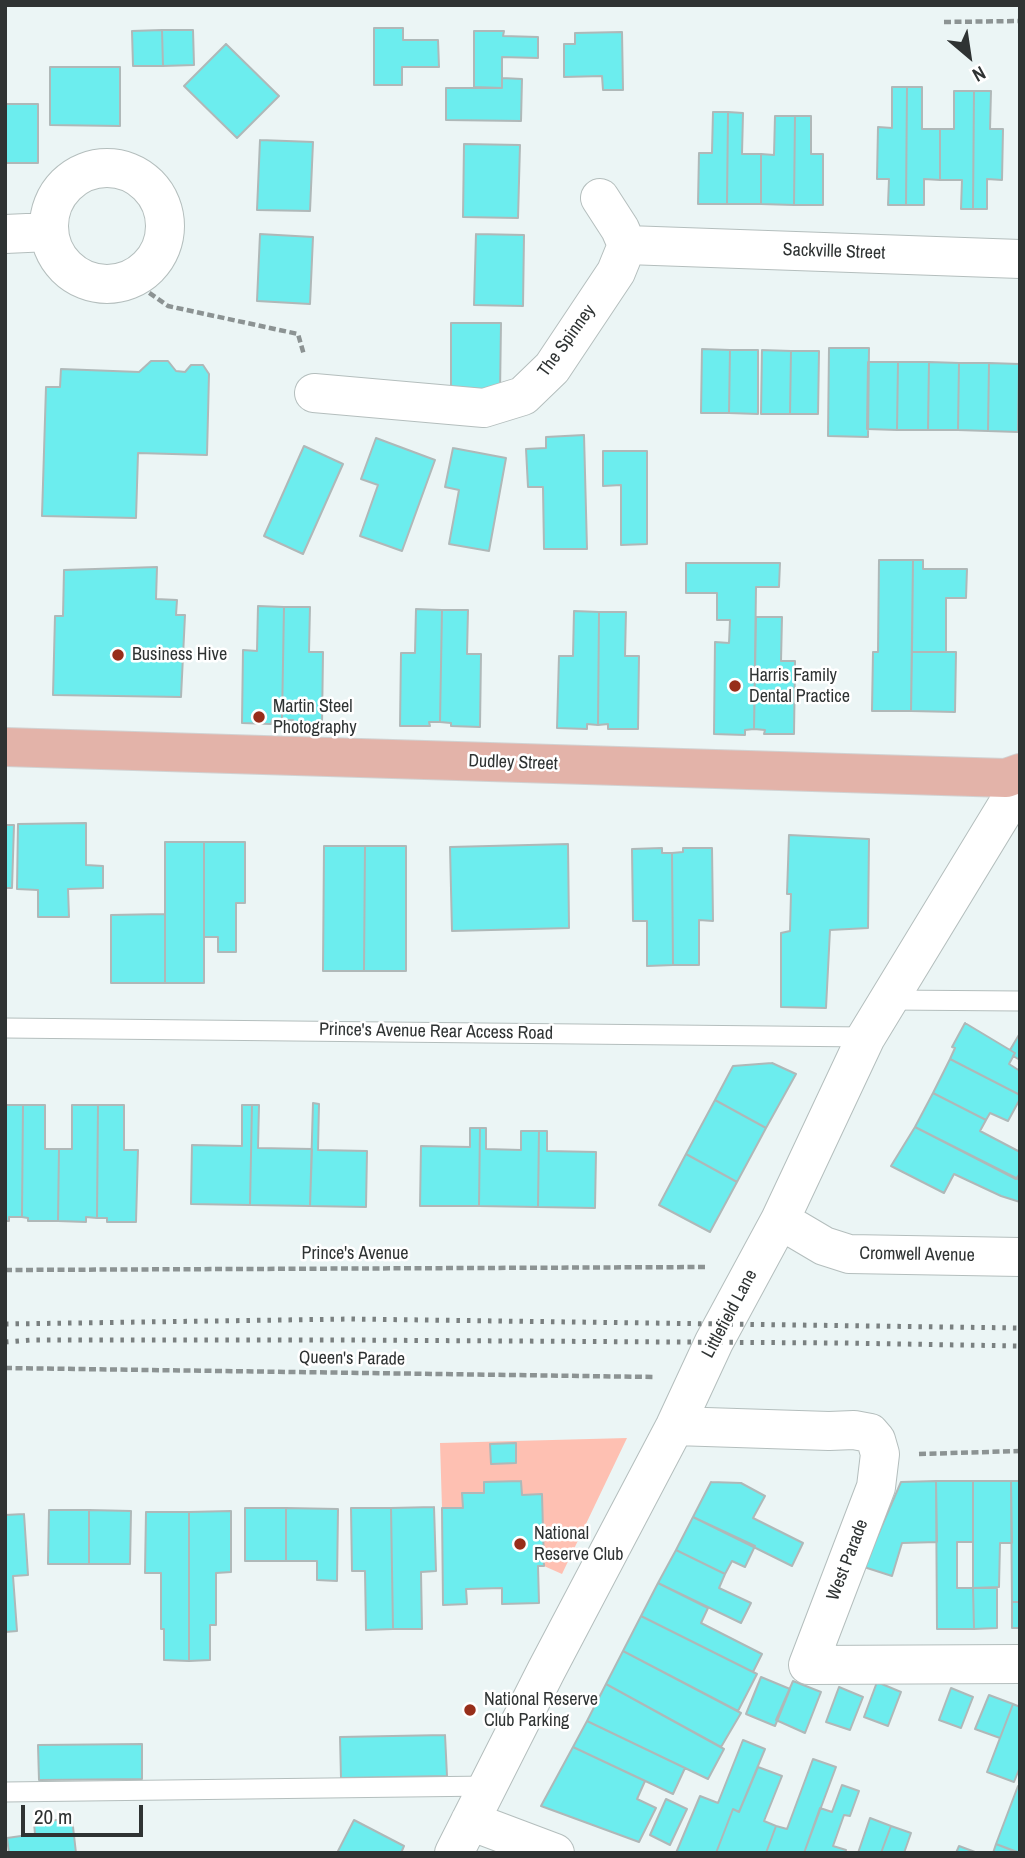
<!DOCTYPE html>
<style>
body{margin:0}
#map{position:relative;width:1025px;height:1858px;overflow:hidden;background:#ebf5f5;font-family:"Archivo Narrow",sans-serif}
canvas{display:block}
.frame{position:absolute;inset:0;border:7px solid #2f3333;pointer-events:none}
.north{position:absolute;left:934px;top:21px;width:70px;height:70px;-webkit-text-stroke:5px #fff;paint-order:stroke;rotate:151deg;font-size:19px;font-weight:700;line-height:28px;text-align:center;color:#2f3333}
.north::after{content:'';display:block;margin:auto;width:24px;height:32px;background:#2f3333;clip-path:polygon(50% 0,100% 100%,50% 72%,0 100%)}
.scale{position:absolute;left:21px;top:1805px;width:122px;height:32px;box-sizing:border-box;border:4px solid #2f3333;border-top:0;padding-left:9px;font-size:21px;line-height:24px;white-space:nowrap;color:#2f3333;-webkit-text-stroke:5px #fff;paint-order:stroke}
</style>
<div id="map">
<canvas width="1025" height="1858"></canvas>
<div class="frame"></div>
<div class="north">N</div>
<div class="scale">20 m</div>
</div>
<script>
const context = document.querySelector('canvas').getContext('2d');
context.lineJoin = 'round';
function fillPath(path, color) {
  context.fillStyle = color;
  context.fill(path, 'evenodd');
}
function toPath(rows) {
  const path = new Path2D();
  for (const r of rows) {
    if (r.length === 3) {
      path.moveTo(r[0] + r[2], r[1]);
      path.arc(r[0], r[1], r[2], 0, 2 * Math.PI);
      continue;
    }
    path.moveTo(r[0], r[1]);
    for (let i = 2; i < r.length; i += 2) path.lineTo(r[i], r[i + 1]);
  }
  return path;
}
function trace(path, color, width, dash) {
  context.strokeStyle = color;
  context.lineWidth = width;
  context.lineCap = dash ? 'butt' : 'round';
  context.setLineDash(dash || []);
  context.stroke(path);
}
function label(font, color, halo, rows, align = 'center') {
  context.font = font + ' "Archivo Narrow",sans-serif';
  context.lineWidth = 5;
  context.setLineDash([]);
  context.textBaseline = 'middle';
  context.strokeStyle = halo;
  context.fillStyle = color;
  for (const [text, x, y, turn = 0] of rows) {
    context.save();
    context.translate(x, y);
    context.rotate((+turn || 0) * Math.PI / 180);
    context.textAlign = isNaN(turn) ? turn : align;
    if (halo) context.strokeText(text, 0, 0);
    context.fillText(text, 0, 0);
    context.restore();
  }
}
const green = toPath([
 [627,1438,562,1574,544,1566,542,1495,522,1495,521,1481,485,1482,484,1493,462,1494,463,1508,442,1508,440,1443]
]);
const building = toPath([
 [374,28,403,28,403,40,438,40,439,67,402,67,402,85,374,85,374,28],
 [162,30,163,66,133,66,132,31,162,30],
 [162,30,193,30,194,65,163,66,162,30],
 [474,31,504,31,503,36,538,37,538,58,502,57,502,88,474,87,474,31],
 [622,32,623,90,603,90,602,76,564,77,564,44,575,44,575,33,622,32],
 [226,44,279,96,237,138,184,86,226,44],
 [50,67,120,67,120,126,50,125,50,67],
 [502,78,522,79,521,121,446,120,446,88,502,88,502,78],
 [892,87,907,87,906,205,888,205,889,179,877,179,878,127,892,128,892,87],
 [907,87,922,87,922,129,940,129,940,180,924,179,924,205,906,205,907,87],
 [954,91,974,91,973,209,961,209,962,180,940,180,940,129,954,129,954,91],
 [974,91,991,91,990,129,1003,129,1002,180,987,179,987,209,973,209,974,91],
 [5,104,38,104,38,163,5,163,5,104],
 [713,112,728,112,727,204,698,204,699,153,712,153,713,112],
 [728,112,743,113,742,154,761,154,761,204,727,204,728,112],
 [775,116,795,116,794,205,761,204,761,154,774,155,775,116],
 [795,116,811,116,811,154,823,154,823,205,794,205,795,116],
 [260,140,313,142,310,211,257,210,260,140],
 [464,144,520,145,518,218,463,217,464,144],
 [260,234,313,237,310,304,257,301,260,234],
 [476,234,524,235,523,306,474,305,476,234],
 [451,323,501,323,500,393,451,393,451,323],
 [829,348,869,348,868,437,828,436,829,348],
 [702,349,730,350,729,413,701,413,702,349],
 [730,350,758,350,758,414,729,413,730,350],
 [762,350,791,351,790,414,761,414,762,350],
 [791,351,819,351,818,414,790,414,791,351],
 [151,361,168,361,176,371,185,372,191,365,203,365,209,374,207,455,138,453,136,518,42,516,46,387,60,387,61,369,139,372,151,361],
 [868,362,898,362,897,430,867,429,868,362],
 [898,362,929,362,928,430,897,430,898,362],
 [929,362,959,363,958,430,928,430,929,362],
 [959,363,989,363,988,431,958,430,959,363],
 [989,363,1019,364,1018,432,988,431,989,363],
 [584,435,587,549,544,549,543,487,528,487,526,449,546,448,546,437,584,435],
 [376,438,435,460,402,551,360,536,378,485,361,479,376,438],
 [304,446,343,464,303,554,264,536,304,446],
 [453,448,506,458,489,551,449,544,459,490,445,487,453,448],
 [603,451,647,451,647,544,621,545,621,485,603,486,603,451],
 [879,560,913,560,911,711,872,711,873,652,878,652,879,560],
 [913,560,923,560,923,569,967,569,966,598,946,598,946,652,912,652,913,560],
 [686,563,780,563,779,587,756,587,754,729,745,730,745,735,714,734,715,642,729,643,730,620,717,620,717,593,686,593,686,563],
 [157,567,156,599,177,600,176,615,185,615,181,697,53,695,55,616,63,616,64,570,157,567],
 [258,606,284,607,282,720,272,720,271,724,242,723,243,650,257,651,258,606],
 [284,607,310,607,309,652,323,652,322,724,292,724,293,720,282,720,284,607],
 [416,609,442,610,440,722,429,722,430,726,400,726,401,653,415,653,416,609],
 [442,610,468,610,467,654,481,654,480,727,451,726,451,723,440,722,442,610],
 [574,611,599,612,598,725,587,724,587,729,557,728,559,656,573,656,574,611],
 [599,612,626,612,625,656,639,656,638,729,608,729,608,724,598,725,599,612],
 [756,617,782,617,781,661,795,661,794,734,764,734,765,730,754,729,756,617],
 [912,652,956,652,955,712,911,711,912,652],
 [86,823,86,865,103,866,103,888,68,889,69,917,38,917,38,890,17,889,18,824,86,823],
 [5,825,14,825,12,888,5,888,5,825],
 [789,835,869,839,868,928,830,930,826,1008,781,1007,781,933,790,931,791,894,787,894,789,835],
 [165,842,204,842,204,983,165,983,165,842],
 [204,842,245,842,245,903,236,903,236,952,218,952,218,937,204,937,204,842],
 [568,844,569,928,452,931,450,847,568,844],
 [324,846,365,846,364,971,323,971,324,846],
 [365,846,406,846,406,971,364,971,365,846],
 [662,848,662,853,672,853,673,965,647,966,647,921,633,921,632,849,662,848],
 [683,848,712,848,713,921,699,920,699,965,673,965,672,853,683,852,683,848],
 [165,914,165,983,111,983,111,915,165,914],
 [965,1023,1015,1053,1009,1064,1020,1071,1020,1095,950,1059,955,1048,952,1047,965,1023],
 [1020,1033,1020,1060,1013,1056,1015,1053,1010,1050,1020,1033],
 [950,1059,1020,1095,1020,1099,1008,1121,990,1113,986,1120,933,1093,950,1059],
 [772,1063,796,1074,766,1128,715,1100,733,1066,772,1063],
 [933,1093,986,1120,980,1131,1020,1152,1020,1173,1016,1179,915,1127,933,1093],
 [715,1100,766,1128,737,1182,686,1154,715,1100],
 [313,1103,319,1104,318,1150,367,1151,366,1207,310,1206,313,1103],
 [5,1105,23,1105,22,1217,9,1217,9,1221,5,1221,5,1105],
 [23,1105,45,1105,45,1149,59,1149,58,1221,28,1221,28,1218,22,1217,23,1105],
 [72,1105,98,1105,97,1218,86,1217,86,1222,58,1221,59,1149,72,1149,72,1105],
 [98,1105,124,1105,124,1150,138,1150,136,1222,107,1222,107,1218,97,1218,98,1105],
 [242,1105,252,1105,250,1205,191,1204,192,1145,242,1146,242,1105],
 [252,1105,259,1105,258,1148,312,1149,310,1206,250,1205,252,1105],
 [915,1127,1020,1180,1020,1202,1001,1196,954,1174,944,1193,891,1166,915,1127],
 [470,1128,480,1128,479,1206,420,1206,421,1146,470,1147,470,1128],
 [480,1128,486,1128,486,1149,521,1150,521,1131,539,1131,538,1207,479,1206,480,1128],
 [539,1131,547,1131,547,1151,596,1152,595,1208,538,1207,539,1131],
 [686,1154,737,1182,710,1232,659,1205,686,1154],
 [516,1443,516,1463,491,1464,490,1444,516,1443],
 [521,1481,522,1495,542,1494,544,1566,538,1566,539,1603,502,1604,502,1588,466,1589,467,1604,443,1605,442,1508,463,1508,462,1493,484,1493,484,1482,521,1481],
 [936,1481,973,1481,973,1542,957,1542,957,1588,973,1588,974,1629,937,1629,936,1481],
 [936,1481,937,1542,902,1543,892,1576,864,1567,901,1482,936,1481],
 [973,1481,1011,1481,1012,1543,1000,1543,999,1587,973,1588,973,1481],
 [1011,1481,1020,1481,1020,1602,1012,1602,1011,1481],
 [711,1482,741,1483,765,1496,753,1518,803,1543,792,1566,693,1517,711,1482],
 [434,1507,436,1571,421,1572,422,1629,393,1629,391,1508,434,1507],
 [245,1508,286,1508,286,1561,245,1561,245,1508],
 [286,1508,338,1509,337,1581,317,1580,317,1561,286,1561,286,1508],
 [351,1508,391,1508,393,1629,366,1630,365,1571,352,1571,351,1508],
 [49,1510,89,1510,89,1564,48,1564,49,1510],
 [89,1510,131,1511,130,1564,89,1564,89,1510],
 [231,1511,231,1572,216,1573,216,1625,210,1625,210,1660,189,1661,189,1512,231,1511],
 [146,1512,189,1512,189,1661,164,1660,164,1629,161,1629,161,1573,145,1573,146,1512],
 [24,1514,28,1575,13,1576,17,1631,5,1632,5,1515,24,1514],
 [693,1517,755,1546,745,1567,732,1561,725,1574,676,1550,693,1517],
 [676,1550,725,1574,719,1588,751,1603,741,1623,658,1583,676,1550],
 [658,1583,708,1608,701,1623,762,1654,753,1672,641,1616,658,1583],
 [973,1588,997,1588,997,1628,974,1629,973,1588],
 [1012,1602,1020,1602,1020,1628,1012,1628,1012,1602],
 [641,1616,757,1674,738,1711,623,1651,641,1616],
 [623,1651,741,1713,721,1747,606,1684,623,1651],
 [761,1677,790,1689,775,1726,746,1714,761,1677],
 [793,1681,821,1692,805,1733,776,1720,793,1681],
 [877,1682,901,1692,888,1726,864,1717,877,1682],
 [606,1684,724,1749,708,1779,587,1721,606,1684],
 [839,1687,863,1697,850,1730,826,1722,839,1687],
 [951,1688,973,1697,961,1728,939,1720,951,1688],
 [989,1695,1013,1704,1000,1738,975,1729,989,1695],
 [1013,1704,1020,1707,1020,1767,1014,1782,987,1772,1013,1704],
 [587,1721,685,1768,673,1794,573,1747,587,1721],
 [445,1735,447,1776,341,1778,340,1737,445,1735],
 [743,1740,765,1749,739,1812,733,1809,716,1853,676,1853,700,1796,718,1803,743,1740],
 [142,1744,142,1779,39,1780,38,1745,142,1744],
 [573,1747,645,1781,637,1799,656,1808,639,1842,541,1806,573,1747],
 [813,1759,836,1767,804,1853,766,1853,776,1826,787,1829,813,1759],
 [758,1767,782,1776,764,1821,776,1826,766,1853,716,1853,733,1809,739,1812,758,1767],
 [842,1785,859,1791,850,1816,844,1815,833,1846,846,1850,845,1853,804,1853,820,1808,832,1812,842,1785],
 [1018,1786,1020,1787,1020,1853,996,1844,1018,1786],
 [666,1799,687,1809,670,1845,650,1835,666,1799],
 [72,1818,76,1853,9,1853,7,1838,35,1834,34,1823,72,1818],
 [870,1818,891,1826,881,1853,858,1853,870,1818],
 [354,1820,404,1846,401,1853,337,1853,354,1820],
 [891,1826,911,1833,904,1853,881,1853,891,1826],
 [996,1844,1019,1853,993,1853,996,1844],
 [959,1846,975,1852,975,1853,956,1853,959,1846]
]);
const path = toPath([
 [944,22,1020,21],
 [137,276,148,292,168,306,298,334,304,355],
 [5,1270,708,1267],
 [5,1368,655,1377],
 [919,1454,1020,1451]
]);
const service = toPath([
 [889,1000,1020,1001],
 [5,1028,866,1037],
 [5,1792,489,1786]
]);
const minor = toPath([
 [107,226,58],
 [600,198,620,229,627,245],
 [5,234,49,232],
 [314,393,484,408,523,396,552,368,616,272,627,245,1020,259],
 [780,1220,824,1246,849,1254,1020,1257],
 [675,1426,829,1431,854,1430,870,1433,876,1440,880,1454,876,1487,808,1665,1020,1664],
 [470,1821,555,1853],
 [454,1853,546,1671,675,1426,714,1342,780,1220,866,1037,1020,784]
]);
const primary = toPath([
 [5,747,1006,778,1020,773]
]);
const rail = toPath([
 [5,1324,350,1319,1020,1328],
 [5,1342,31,1340,345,1340,841,1343,1020,1346]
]);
const markers = [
 [118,655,7,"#972e1a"],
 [735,686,7,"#972e1a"],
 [259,717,7,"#972e1a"],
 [520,1544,7,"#972e1a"],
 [470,1710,7,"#972e1a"]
];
const streetNames = [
 ["Sackville Street",834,252,2],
 ["The Spinney",567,341,-54],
 ["Dudley Street",513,763,2],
 ["Prince's Avenue Rear Access Road",436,1032,1],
 ["Prince's Avenue",355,1254],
 ["Cromwell Avenue",917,1255,1],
 ["Littlefield Lane",730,1314,-62],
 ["Queen's Parade",352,1359,1],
 ["West Parade",848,1560,-69]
];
const poiNames = [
 ["Business Hive",132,655],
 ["Harris Family",749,676],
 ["Dental Practice",749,697],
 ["Martin Steel",273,707],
 ["Photography",273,728],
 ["National",534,1534],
 ["Reserve Club",534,1555],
 ["National Reserve",484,1700],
 ["Club Parking",484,1721]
];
fillPath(green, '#fec0b2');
fillPath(building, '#6cedee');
trace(building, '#afb8b8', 2);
trace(service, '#b4bebd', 21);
trace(minor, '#b4bebd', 40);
trace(primary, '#d1d2d2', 40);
trace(path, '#8c9393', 4.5, [7, 3.5]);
trace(service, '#fff', 19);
trace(minor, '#fff', 38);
trace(primary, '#e3b3a9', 38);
trace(rail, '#7a8080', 5, [3.5, 7]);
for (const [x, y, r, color] of markers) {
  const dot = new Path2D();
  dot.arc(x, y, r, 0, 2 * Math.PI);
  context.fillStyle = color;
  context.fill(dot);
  trace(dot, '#fff', 2.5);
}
label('18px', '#2f3333', '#fff', streetNames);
label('18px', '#2f3333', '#fff', poiNames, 'left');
</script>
